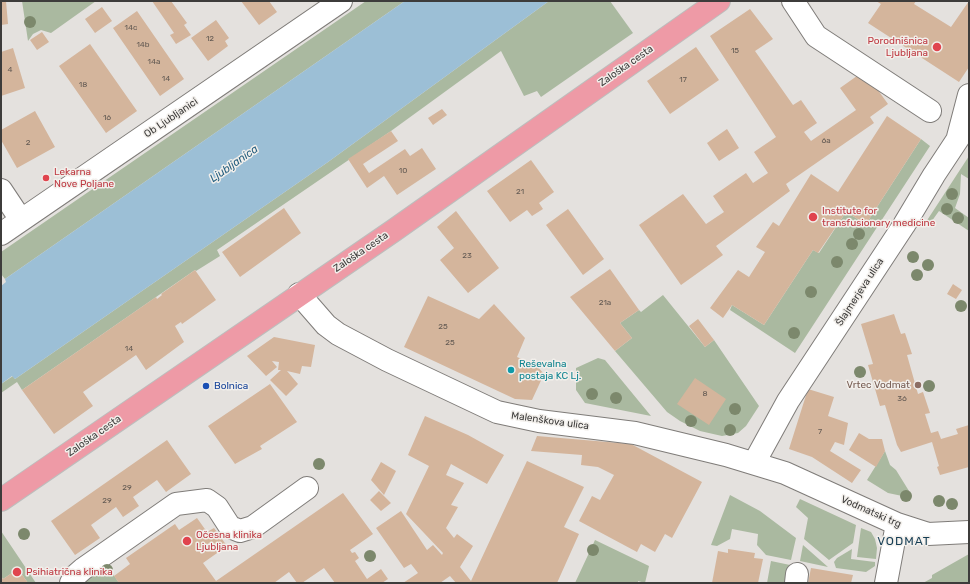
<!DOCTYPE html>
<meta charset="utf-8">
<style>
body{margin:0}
#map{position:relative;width:970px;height:584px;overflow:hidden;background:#e4e1de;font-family:Rubik,sans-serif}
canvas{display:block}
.frame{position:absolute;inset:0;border:2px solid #3d3c3b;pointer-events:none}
</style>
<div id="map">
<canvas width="970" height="584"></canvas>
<div class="frame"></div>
</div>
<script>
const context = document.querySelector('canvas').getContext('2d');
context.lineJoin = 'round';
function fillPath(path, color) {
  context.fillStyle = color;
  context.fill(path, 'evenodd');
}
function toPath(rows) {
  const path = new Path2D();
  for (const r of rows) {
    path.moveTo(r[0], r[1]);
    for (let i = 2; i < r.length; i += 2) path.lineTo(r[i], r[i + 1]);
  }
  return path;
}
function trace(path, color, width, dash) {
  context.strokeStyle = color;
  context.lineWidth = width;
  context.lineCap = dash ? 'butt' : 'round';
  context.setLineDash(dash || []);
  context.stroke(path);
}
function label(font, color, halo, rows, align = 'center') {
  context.font = font + ' Rubik,sans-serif';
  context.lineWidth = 3;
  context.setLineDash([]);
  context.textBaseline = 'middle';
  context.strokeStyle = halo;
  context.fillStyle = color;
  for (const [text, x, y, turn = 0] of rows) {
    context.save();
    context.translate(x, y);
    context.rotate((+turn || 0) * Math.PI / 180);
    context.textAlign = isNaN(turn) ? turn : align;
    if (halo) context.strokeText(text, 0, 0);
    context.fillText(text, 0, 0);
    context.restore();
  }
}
const green = toPath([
 [22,1,96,1,51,33,41,30,33,34,28,41],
 [366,1,405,1,5,279,1,274,1,252],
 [549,1,610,1,633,33,541,97,537,91,524,96,501,51,391,131,217,250,220,256,196,271,195,270,22,390,17,382,1,393,1,384,13,376,15,379,328,162],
 [921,139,930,146,795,353,730,310,732,305,764,325,813,250,819,253,846,212,866,224],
 [969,156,969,179,961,174,960,194,955,208,969,218,969,231,939,211,929,225,924,225],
 [663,295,705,347,714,340,759,406,746,426,738,433,722,436,700,431,680,421,667,412,615,351,632,338,620,323,639,310,641,312],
 [598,358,605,360,651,416,585,403,576,390,576,368],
 [885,451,890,465,896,470,909,491,907,497,888,493,867,480],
 [730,495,760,511,796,538,791,560,766,555,757,545,758,534,732,529,730,539,717,546,711,545],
 [800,499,856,525,853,543,829,560,804,539,808,518,796,507],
 [861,528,871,532,875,539,877,548,876,559,857,557],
 [1,531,36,583,28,583,18,569,3,579,1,576],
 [595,540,649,566,645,583,638,581,638,583,575,583],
 [803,545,828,567,800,561],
 [852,549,851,559,875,562,875,566,866,572,836,568,834,562,837,558],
 [969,554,969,583,923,583,932,578,932,575],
 [771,561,790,565,786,583,767,583],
 [106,563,119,583,80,583]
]);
const water = toPath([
 [405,1,549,1,328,162,15,379,12,376,1,384,1,286,6,282,5,279]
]);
const building = toPath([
 [1,1,6,1,8,24,1,25],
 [152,1,171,1,187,23,184,25,191,35,176,44,170,35,174,33],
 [241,1,269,1,277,12,259,25],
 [876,1,916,1,914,4,951,27,969,1,969,67,959,82,868,23,881,4],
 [102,7,112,21,95,33,85,19],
 [750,9,773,39,755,51,793,105,801,100,817,123,804,132,811,141,856,110,840,88,864,71,888,104,870,117,874,123,786,184,790,191,716,246,723,255,681,285,639,225,683,194,706,224,724,212,713,196,746,173,753,183,768,173,754,152,776,137,710,36],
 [137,11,184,79,160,96,113,28],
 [216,20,229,38,225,41,228,46,208,61,191,38],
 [42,32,49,42,37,50,30,40],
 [90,44,137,111,106,133,59,66],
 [696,47,719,80,670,114,647,81],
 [13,48,25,88,1,96,1,52],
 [442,109,447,115,433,125,428,118],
 [35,111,55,147,17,168,1,140,1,130],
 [887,116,921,139,866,224,846,212,818,253,813,250,764,325,732,305,723,318,710,308,738,270,749,277,765,252,756,247,773,222,779,226,811,174,838,192],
 [727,129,739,148,719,161,707,143],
 [391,131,398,141,363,164,369,173,405,149,410,156,422,148,436,169,397,195,384,176,367,188,348,159],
 [531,160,554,192,539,203,543,209,532,216,527,210,510,222,487,191],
 [284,208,301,233,240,277,222,252],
 [568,209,604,259,583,275,546,225],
 [456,211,499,268,468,293,440,260,454,248,437,227],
 [610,269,639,310,620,323,632,338,615,351,570,297],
 [195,270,216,300,182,324,181,322,175,326,184,342,146,370,136,355,83,392,93,406,54,434,22,390,156,297,157,299,162,295,161,294],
 [953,284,962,290,956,299,947,294],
 [428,296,479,319,494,304,525,338,517,357,536,365,544,374,532,400,515,399,404,347],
 [894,314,901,334,905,333,912,354,907,355,918,394,923,392,930,413,925,414,931,433,938,431,941,439,958,434,956,429,969,425,969,467,940,475,937,467,939,466,932,442,901,452,897,445,885,405,880,406,868,365,873,364,861,324],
 [698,319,714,340,705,347,689,326],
 [274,337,315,345,311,367,302,366,300,374,287,371,298,384,286,396,270,380,281,370,278,370,279,362,272,361,277,367,266,376,247,356],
 [695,378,726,399,709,425,677,404],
 [270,384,297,422,260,446,262,449,235,464,208,426],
 [808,389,834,397,828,416,848,423,844,445,835,442,830,451,861,470,852,483,812,457,789,449],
 [425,416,468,435,504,455,487,484,451,464,446,475,464,483,451,505,458,507,446,528,454,538,457,534,473,546,460,567,471,581,527,461,584,487,564,527,579,534,557,583,456,583,450,576,440,583,403,583,418,573,411,564,404,568,376,528,401,511,427,550,433,545,442,555,443,553,406,514,429,466,408,455],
 [859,433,869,439,882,439,885,451,876,467,849,450],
 [537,436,631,444,702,482,672,538,665,534,655,552,641,544,637,552,579,521,592,496,600,500,614,475,598,467,581,465,582,455,531,451],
 [167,440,191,474,166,492,157,480,133,497,139,506,123,517,116,507,91,525,100,538,75,555,51,521],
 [381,462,396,471,384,495,371,480],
 [379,491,391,503,381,511,370,500],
 [343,493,373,534,350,550,352,553,355,552,359,558,355,561,367,579,381,569,388,579,382,583,335,583,324,568,302,583,297,583,289,572,274,583,119,583,114,576,130,564,126,558,175,524,179,530,197,518,207,532,214,528,227,546,203,563,216,581],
 [728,549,755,553,754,558,763,559,758,583,712,583,718,551,728,553],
 [811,568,853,575,851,583,808,583],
 [18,569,28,583,1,583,1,576,3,579]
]);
const minor = toPath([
 [793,1,816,36,930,111],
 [958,137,969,95],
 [1,190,21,220],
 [1,234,341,1],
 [299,294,326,325,338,334,387,360,497,412,539,421,635,433,726,455,785,473,897,524,928,534,969,532],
 [754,463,788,401,904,225,934,175,969,122],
 [71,583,75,576,83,569,176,504,207,500,217,507,230,527,240,531,253,527,307,488],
 [796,583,797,574],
 [886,583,897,524]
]);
const major = toPath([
 [1,500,393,231,719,1]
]);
const trees = [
 [30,22],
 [952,194],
 [947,209],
 [958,218],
 [859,234],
 [852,244],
 [913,257],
 [837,262],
 [928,265],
 [917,275],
 [811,292],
 [961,306],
 [794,333],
 [860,372],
 [929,386],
 [592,394],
 [616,398],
 [735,409],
 [691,421],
 [730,430],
 [319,464],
 [906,496],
 [939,501],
 [952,504],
 [24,534],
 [593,550],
 [370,556],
 [107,570]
];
const markers = [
 [937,47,5,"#e0444e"],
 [46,178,4,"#e0444e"],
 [813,217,5,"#e0444e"],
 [511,370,4,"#0f9aa8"],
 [918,385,4,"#8d6e63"],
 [206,386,4,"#1a4fb4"],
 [187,541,5,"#e0444e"],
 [17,572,5,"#e0444e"]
];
const numberNames = [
 ["14c",131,28],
 ["12",210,39],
 ["14b",143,45],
 ["15",735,51],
 ["14a",154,62],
 ["4",10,70],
 ["14",166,79],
 ["17",683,80],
 ["18",83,85],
 ["16",107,118],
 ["6a",826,141],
 ["2",28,143],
 ["10",403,171],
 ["21",520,192],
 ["23",467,256],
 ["21a",605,303],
 ["25",443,327],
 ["25",450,343],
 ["14",129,349],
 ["8",705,394],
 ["36",902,399],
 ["7",820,432],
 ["29",127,488],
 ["29",107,501]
];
const healthNames = [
 ["Porodnišnica",928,41,"right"],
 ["Ljubljana",928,53,"right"],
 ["Lekarna",54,172],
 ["Nove Poljane",54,184],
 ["Institute for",822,211],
 ["transfusionary medicine",822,223],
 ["Očesna klinika",196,535],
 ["Ljubljana",196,547],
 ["Psihiatrična klinika",26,572]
];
const streetNames = [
 ["Zaloška cesta",626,66,-35],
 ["Ob Ljubljanici",171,118,-34],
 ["Zaloška cesta",361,252,-34],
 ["Šlajmerjeva ulica",860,292,-57],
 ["Malenškova ulica",550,421,8],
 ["Zaloška cesta",94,436,-35],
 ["Vodmatski trg",871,512,24]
];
const cultureNames = [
 ["Reševalna",519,364],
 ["postaja KC Lj.",519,376]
];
const educationNames = [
 ["Vrtec Vodmat",910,385]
];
const transitNames = [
 ["Bolnica",214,386]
];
const waterNames = [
 ["Ljubljanica",234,164,-35]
];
const quarterNames = [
 ["VODMAT",904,542]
];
fillPath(green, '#aab9a0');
fillPath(water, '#9cbfd6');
fillPath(building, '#d4b59c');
trace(minor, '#7f7c79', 24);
trace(major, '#bdbdbc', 24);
trace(minor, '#fff', 22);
trace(major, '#ee9aa6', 22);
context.fillStyle = '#7c886c';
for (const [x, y] of trees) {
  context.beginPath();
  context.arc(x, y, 6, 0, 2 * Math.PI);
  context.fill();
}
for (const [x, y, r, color] of markers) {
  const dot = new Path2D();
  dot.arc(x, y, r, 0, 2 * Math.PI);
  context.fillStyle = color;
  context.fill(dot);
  trace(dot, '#f2efeb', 1.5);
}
label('8px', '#635a53', null, numberNames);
label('10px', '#be3a42', '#f2efeb', healthNames, 'left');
label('10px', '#3d3c3b', '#f2efeb', streetNames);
label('10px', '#0d838f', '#f2efeb', cultureNames, 'left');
label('10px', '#785e54', '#f2efeb', educationNames, 'right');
label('10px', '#164399', '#f2efeb', transitNames, 'left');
label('italic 11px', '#235d7e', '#f2efeb', waterNames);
context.letterSpacing = '1px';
label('12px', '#163e55', '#f2efeb', quarterNames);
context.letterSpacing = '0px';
</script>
